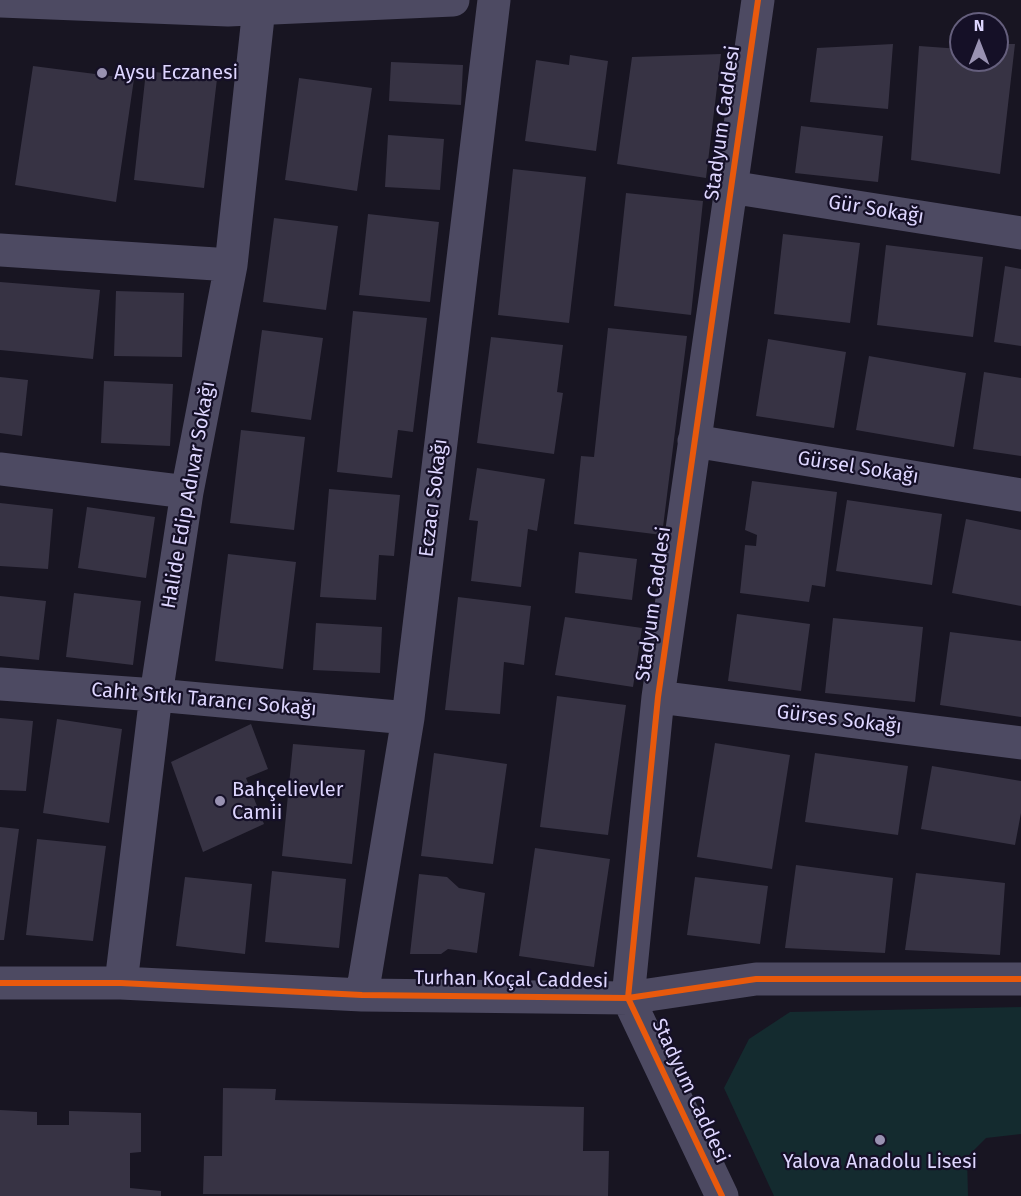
<!DOCTYPE html>
<meta charset="utf-8">
<style>
body{margin:0}
#map{position:relative;width:1021px;height:1196px;overflow:hidden;background:#181522;font-family:"Fira Sans",sans-serif}
canvas{display:block}
.north{position:absolute;left:949px;top:12px;width:60px;height:60px;box-sizing:border-box;background:#151027;border:2px solid #655f7d;border-radius:50%;rotate:0deg;font-size:16px;font-weight:700;line-height:24px;text-align:center;color:#ded6ff}
.north::after{content:'';display:block;margin:auto;width:21px;height:27px;background:#9992b2;clip-path:polygon(50% 0,100% 100%,50% 72%,0 100%)}
</style>
<div id="map">
<canvas width="1021" height="1196"></canvas>
<div class="north">N</div>
</div>
<script>
const context = document.querySelector('canvas').getContext('2d');
context.lineJoin = 'round';
function fillPath(path, color) {
  context.fillStyle = color;
  context.fill(path, 'evenodd');
}
function toPath(rows) {
  const path = new Path2D();
  for (const r of rows) {
    path.moveTo(r[0], r[1]);
    for (let i = 2; i < r.length; i += 2) path.lineTo(r[i], r[i + 1]);
  }
  return path;
}
function trace(path, color, width, dash) {
  context.strokeStyle = color;
  context.lineWidth = width;
  context.lineCap = dash ? 'butt' : 'round';
  context.setLineDash(dash || []);
  context.stroke(path);
}
function label(font, color, halo, rows, align = 'center') {
  context.font = font + ' "Fira Sans",sans-serif';
  context.lineWidth = 4.5;
  context.setLineDash([]);
  context.textBaseline = 'middle';
  context.strokeStyle = halo;
  context.fillStyle = color;
  for (const [text, x, y, turn = 0] of rows) {
    context.save();
    context.translate(x, y);
    context.rotate((+turn || 0) * Math.PI / 180);
    context.textAlign = isNaN(turn) ? turn : align;
    if (halo) context.strokeText(text, 0, 0);
    context.fillText(text, 0, 0);
    context.restore();
  }
}
const green = toPath([
 [1021,1007,1021,1134,986,1138,967,1157,968,1196,774,1196,724,1088,749,1039,790,1012]
]);
const building = toPath([
 [893,44,888,109,810,102,817,48],
 [997,44,1015,44,1000,174,911,160,919,46,961,49,961,60,997,60],
 [721,54,706,178,617,164,632,57],
 [570,55,608,61,596,151,525,141,536,60,569,65],
 [391,62,463,65,461,105,389,101],
 [33,66,134,79,116,202,15,185],
 [146,71,217,79,204,188,134,180],
 [299,78,372,88,357,191,285,180],
 [801,126,883,136,878,182,795,173],
 [388,135,444,139,440,190,385,187],
 [513,169,586,177,569,323,498,315],
 [626,193,703,201,691,315,614,306],
 [368,214,439,222,430,302,359,295],
 [274,218,338,226,326,310,263,302],
 [783,234,860,243,850,323,774,314],
 [886,245,983,257,973,337,877,325],
 [1005,266,1021,269,1021,346,994,342],
 [0,282,100,290,93,359,0,350],
 [116,291,184,293,182,357,114,356],
 [353,311,427,318,413,432,398,430,392,478,337,472],
 [608,328,687,336,662,535,574,524,581,456,594,457],
 [262,330,323,338,311,420,251,412],
 [491,337,563,345,557,392,563,393,554,454,477,443],
 [768,339,846,352,834,428,756,416],
 [869,356,966,373,954,447,856,430],
 [984,372,1021,378,1021,456,973,449],
 [0,377,28,380,22,436,0,433],
 [104,381,173,384,170,446,101,443],
 [241,430,305,437,294,530,230,523],
 [477,468,545,479,537,531,528,529,521,587,471,581,478,521,469,520],
 [752,481,837,492,825,587,812,585,809,602,740,593,745,545,756,546,757,535,745,530],
 [329,489,400,495,394,556,379,555,376,600,320,597],
 [847,500,942,514,932,585,836,571],
 [0,503,53,509,48,569,0,566],
 [87,507,155,517,146,578,78,568],
 [966,519,1021,530,1021,606,952,593],
 [579,552,637,559,632,600,575,593],
 [228,554,296,562,283,669,215,661],
 [74,593,141,601,133,665,66,657],
 [0,596,46,601,39,660,0,656],
 [458,597,531,606,524,665,504,662,500,714,445,710],
 [737,614,810,624,801,691,728,681],
 [565,617,642,628,633,687,555,675],
 [833,618,923,627,915,702,825,693],
 [316,623,382,627,380,673,313,670],
 [950,632,1021,641,1021,717,940,705],
 [557,696,626,705,608,835,540,827],
 [0,718,33,721,26,791,0,790],
 [57,719,122,729,109,823,43,813],
 [251,724,268,769,246,778,264,824,203,852,171,762],
 [715,743,790,755,772,869,697,857],
 [293,744,365,750,352,864,282,856],
 [434,753,507,764,493,864,421,856],
 [815,753,908,766,898,835,805,822],
 [932,766,1021,781,1021,813,1015,845,921,829],
 [0,827,19,829,4,940,0,940],
 [37,839,106,846,93,941,26,935],
 [535,848,610,859,594,967,519,956],
 [796,865,893,878,885,953,785,948],
 [272,871,346,879,339,948,265,942],
 [916,873,1005,883,1000,955,905,950],
 [419,874,447,877,459,888,485,893,477,953,448,949,441,954,410,954],
 [185,877,252,884,245,954,176,946],
 [695,877,768,886,760,944,687,935],
 [223,1088,276,1089,275,1100,584,1107,583,1151,609,1151,608,1196,203,1194,204,1156,222,1156],
 [0,1110,37,1112,37,1125,69,1125,69,1111,141,1113,141,1152,130,1153,130,1188,161,1191,161,1196,0,1196]
]);
const minor = toPath([
 [0,1,228,10,453,0],
 [730,187,1021,233],
 [0,250,231,265],
 [694,441,1021,495],
 [0,469,187,492],
 [0,684,156,695,408,718],
 [658,697,1021,743],
 [0,983,121,983,362,995,628,998,756,979,1021,979],
 [121,983,156,695,187,492,231,265,259,8],
 [362,995,408,718,494,0],
 [722,1196,628,998,658,697,758,0]
]);
const cycleway = toPath([
 [0,983,121,983,362,995,628,998,756,979,1021,979],
 [722,1196,628,998,658,697,758,0]
]);
const markers = [
 [102,73,6,"#9992b2"],
 [220,801,6,"#9992b2"],
 [880,1140,6,"#9992b2"]
];
const poiNames = [
 ["Aysu Eczanesi",114,73],
 ["Bahçelievler",232,790],
 ["Camii",232,813],
 ["Yalova Anadolu Lisesi",880,1162,"center"]
];
const streetNames = [
 ["Stadyum Caddesi",723,123,-82],
 ["Gür Sokağı",876,210,9],
 ["Gürsel Sokağı",858,468,9],
 ["Halide Edip Adıvar Sokağı",189,495,-80],
 ["Eczacı Sokağı",434,498,-83],
 ["Stadyum Caddesi",654,604,-82],
 ["Cahit Sıtkı Tarancı Sokağı",204,700,5],
 ["Gürses Sokağı",839,720,7],
 ["Turhan Koçal Caddesi",511,980,1],
 ["Stadyum Caddesi",690,1091,65]
];
fillPath(green, '#142b2f');
fillPath(building, '#373344');
trace(minor, '#4d4a62', 33);
trace(cycleway, '#e8590c', 6);
for (const [x, y, r, color] of markers) {
  const dot = new Path2D();
  dot.arc(x, y, r, 0, 2 * Math.PI);
  context.fillStyle = color;
  context.fill(dot);
  trace(dot, '#151027', 2);
}
label('20px', '#ded6ff', '#151027', poiNames, 'left');
label('20px', '#ded6ff', '#151027', streetNames);
</script>
